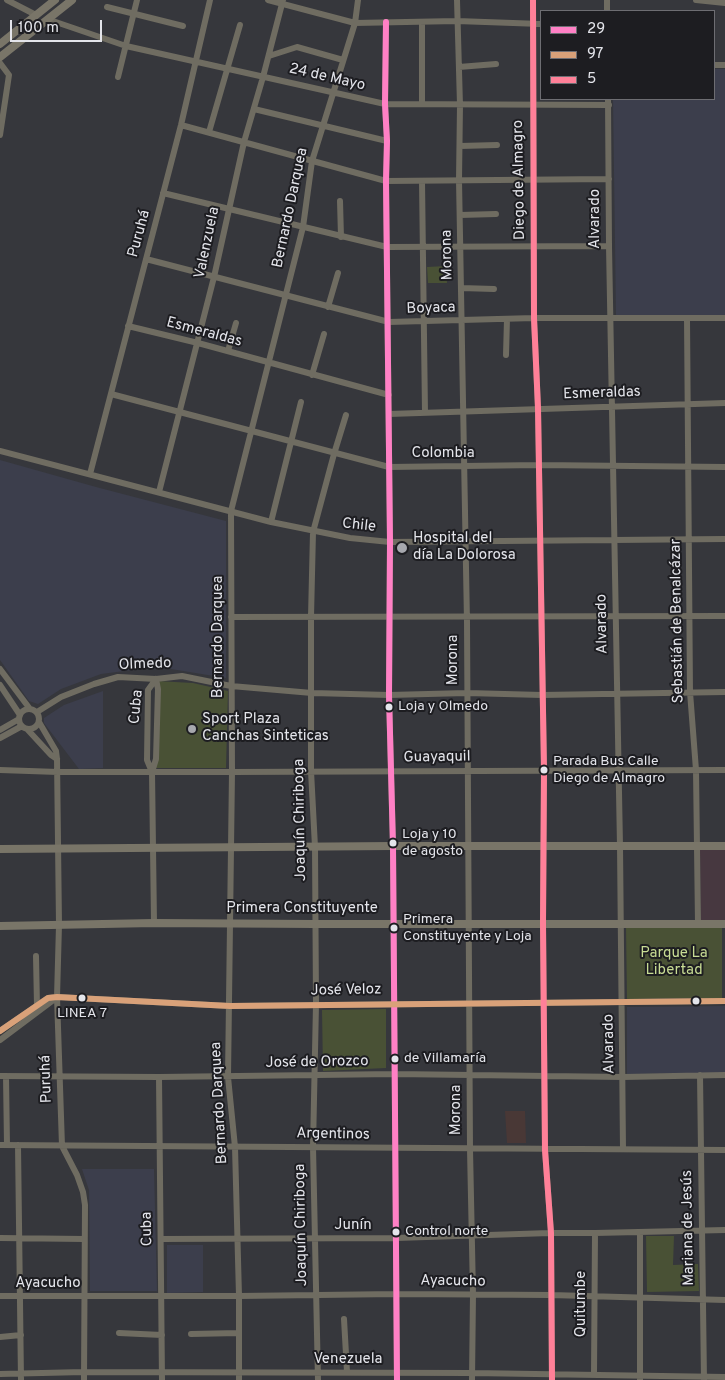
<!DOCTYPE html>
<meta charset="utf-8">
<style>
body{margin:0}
#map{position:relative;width:725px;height:1380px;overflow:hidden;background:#36373c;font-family:Overpass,sans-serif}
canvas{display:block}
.legend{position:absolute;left:540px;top:10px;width:175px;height:90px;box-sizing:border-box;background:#1d1d21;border:1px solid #6d6d72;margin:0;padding:6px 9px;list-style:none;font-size:15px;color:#e4e5eb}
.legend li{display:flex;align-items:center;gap:10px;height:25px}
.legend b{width:25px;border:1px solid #6d6d72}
.scale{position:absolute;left:10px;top:20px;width:92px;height:22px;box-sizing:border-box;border:2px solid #e4e5eb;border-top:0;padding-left:6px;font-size:15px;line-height:18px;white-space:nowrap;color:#e4e5eb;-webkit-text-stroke:4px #1d1d21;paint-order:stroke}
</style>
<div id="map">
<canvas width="725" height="1380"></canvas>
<ul class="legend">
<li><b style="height:6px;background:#ff80c5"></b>29</li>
<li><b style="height:6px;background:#d9a179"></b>97</li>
<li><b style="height:6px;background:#ff8098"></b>5</li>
</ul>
<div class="scale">100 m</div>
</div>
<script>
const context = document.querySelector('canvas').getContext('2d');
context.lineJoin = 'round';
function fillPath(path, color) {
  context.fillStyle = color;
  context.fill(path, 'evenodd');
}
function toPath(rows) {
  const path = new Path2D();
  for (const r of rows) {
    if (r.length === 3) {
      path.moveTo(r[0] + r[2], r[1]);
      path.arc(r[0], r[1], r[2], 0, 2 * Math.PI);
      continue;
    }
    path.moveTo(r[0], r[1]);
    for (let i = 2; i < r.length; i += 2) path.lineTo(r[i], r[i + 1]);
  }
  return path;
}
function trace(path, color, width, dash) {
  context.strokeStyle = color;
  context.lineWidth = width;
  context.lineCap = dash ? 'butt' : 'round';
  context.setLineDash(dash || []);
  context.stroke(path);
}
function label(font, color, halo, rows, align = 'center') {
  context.font = font + ' Overpass,sans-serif';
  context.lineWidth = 4;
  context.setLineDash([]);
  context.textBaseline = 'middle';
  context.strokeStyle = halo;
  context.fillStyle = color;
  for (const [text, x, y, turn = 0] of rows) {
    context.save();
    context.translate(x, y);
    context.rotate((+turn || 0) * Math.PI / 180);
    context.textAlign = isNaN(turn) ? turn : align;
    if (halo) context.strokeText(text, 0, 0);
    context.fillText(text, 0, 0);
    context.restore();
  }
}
const commercial = toPath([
 [700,849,725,849,725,922,701,922]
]);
const industrial = toPath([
 [505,1111,525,1111,526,1143,507,1143]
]);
const built = toPath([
 [714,69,725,69,725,315,616,315,613,99,714,99],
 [0,460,96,487,226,521,226,678,171,669,140,669,101,674,61,689,38,704,29,701,0,660],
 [103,691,103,768,79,769,44,723,44,718,64,705],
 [725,1006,725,1073,627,1074,627,1007],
 [82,1169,154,1169,157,1291,90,1291,89,1190],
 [167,1245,203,1245,203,1292,167,1293]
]);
const green = toPath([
 [446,266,447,283,428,283,427,267],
 [157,681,193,683,228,691,226,768,156,768],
 [626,927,722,928,722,998,627,999],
 [386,1009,386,1068,323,1071,322,1010],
 [646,1236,674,1236,673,1265,698,1264,699,1291,647,1292]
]);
const minor = toPath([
 [7,0,36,15],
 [268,0,355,23,457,21,541,24],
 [457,0,460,105,459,180,467,622,470,1149,473,1294,472,1380],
 [533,0,534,318,538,408,544,770,543,923,545,1150,551,1233,552,1380],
 [696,0,725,3],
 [107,7,183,26],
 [607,11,607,0],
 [47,19,126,46,385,104,609,105],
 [386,22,385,104,387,141,386,181,390,542,389,695,393,846,397,1380],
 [422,23,422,104],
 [269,56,297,47,343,60],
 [0,63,9,75,0,135],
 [714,65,725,65],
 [459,67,496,64],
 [118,77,137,0],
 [608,99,609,246,620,846,623,1149],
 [254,109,387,141],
 [181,125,386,181,609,179],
 [209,132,240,25],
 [460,146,497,145],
 [422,181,425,413],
 [163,193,387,247,609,246],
 [340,201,341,237],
 [460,215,496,214],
 [146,259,389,322,534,318,725,318],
 [461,288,494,289],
 [328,307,338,273],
 [687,318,690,692,696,770,698,924],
 [128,326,198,343,389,395],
 [228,351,236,323],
 [506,355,507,319],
 [312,375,324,334],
 [111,394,389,467,539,465,725,467],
 [389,414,725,403],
 [0,451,271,522,350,538,390,542,725,539],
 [90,474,181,125,210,0],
 [159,492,214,277,244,142,263,77,283,0],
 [271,522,301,402],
 [231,617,725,616],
 [0,669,30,709],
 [0,685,20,715],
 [29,719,10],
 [37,712,61,697,94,684,118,677,156,679,182,676,231,686,312,693,389,695,467,693,542,695,725,692],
 [39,722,56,751,57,759,59,925,57,997,62,1146,77,1175,83,1192,85,1205,84,1380],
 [27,729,51,755,57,759],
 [0,730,19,719],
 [0,738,22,726],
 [0,770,58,772,232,772,725,770],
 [152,772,147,760,148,690,156,679],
 [154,923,152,772,156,759,158,689,156,679],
 [36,956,37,1006],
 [0,1031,48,998,57,997,230,1006,725,1001],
 [0,1040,56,998],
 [700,1075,704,1380],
 [0,1076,159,1077,395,1074,623,1077,725,1075],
 [6,1076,7,1145],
 [159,1077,162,1380],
 [0,1145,725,1150],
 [18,1145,21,1380],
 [0,1238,84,1239],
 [161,1239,396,1238,550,1233,595,1233,725,1230],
 [0,1296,239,1296,397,1294,551,1295,725,1300],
 [344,1319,347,1372],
 [119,1333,162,1335],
 [191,1334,239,1333],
 [0,1337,21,1335],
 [0,1374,84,1372,472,1373,725,1377],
 [594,1374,595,1233],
 [239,1380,239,1296,235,1147,228,1077,232,772,231,511,303,227,312,161,355,23,358,0],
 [318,1380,313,1147,316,1004,315,847,311,771,311,617,313,532,334,454,346,415],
 [640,1380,640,1232]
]);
const major = toPath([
 [0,44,55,0],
 [0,57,72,0],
 [0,849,393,846,725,846],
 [0,926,154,923,315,924,725,924]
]);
const bus1 = toPath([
 [386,22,385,104,387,141,386,181,390,542,389,695,393,846,397,1380]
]);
const bus2 = toPath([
 [0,1031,48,998,57,997,230,1006,725,1001]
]);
const bus3 = toPath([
 [533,0,534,318,538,408,544,770,543,923,545,1150,551,1233,552,1380]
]);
const markers = [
 [402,548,6,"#a7a8ae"],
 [389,707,4.5,"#e4e5eb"],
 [192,729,5,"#a7a8ae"],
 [544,770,4.5,"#e4e5eb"],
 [393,843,4.5,"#e4e5eb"],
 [394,928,4.5,"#e4e5eb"],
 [82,998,4.5,"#e4e5eb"],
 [696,1001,4.5,"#e4e5eb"],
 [395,1059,4.5,"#e4e5eb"],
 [396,1232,4.5,"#e4e5eb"]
];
const busNames = [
 ["Loja y Olmedo",398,707],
 ["Parada Bus Calle",553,762],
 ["Diego de Almagro",553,779],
 ["Loja y 10",402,835],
 ["de agosto",402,852],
 ["Primera",403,920],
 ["Constituyente y Loja",403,937],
 ["LINEA 7",82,1014,"center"],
 ["de Villamaría",404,1059],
 ["Control norte",405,1232]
];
const streetNames = [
 ["24 de Mayo",327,78,13],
 ["Diego de Almagro",520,180,-91],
 ["Bernardo Darquea",291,208,-78],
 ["Alvarado",596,219,-90],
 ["Puruhá",140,234,-75],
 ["Valenzuela",208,243,-78],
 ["Morona",448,255,-91],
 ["Boyaca",431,309,-2],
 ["Esmeraldas",204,333,15],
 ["Esmeraldas",602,394,-2],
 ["Colombia",443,454],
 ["Chile",359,526,6],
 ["Sebastián de Benalcázar",678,621,-91],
 ["Alvarado",603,624,-91],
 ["Bernardo Darquea",219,637,-90],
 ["Morona",454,660,-90],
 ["Olmedo",145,665,-2],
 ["Cuba",137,707,-84],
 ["Guayaquil",437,758,-1],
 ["Joaquín Chiriboga",301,820,-91],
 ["Primera Constituyente",302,909],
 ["José Veloz",346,991,-1],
 ["Alvarado",610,1044,-91],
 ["José de Orozco",317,1063,-1],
 ["Puruhá",47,1079,-92],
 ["Bernardo Darquea",220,1103,-93],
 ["Morona",457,1110,-90],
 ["Argentinos",333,1135,1],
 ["Joaquín Chiriboga",302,1225,-91],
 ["Junín",353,1226],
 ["Mariana de Jesús",689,1228,-91],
 ["Cuba",148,1229,-91],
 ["Ayacucho",453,1282,1],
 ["Ayacucho",48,1284],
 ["Quitumbe",582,1304,-90],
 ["Venezuela",348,1360]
];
const poiNames = [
 ["Hospital del",413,539],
 ["día La Dolorosa",413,556],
 ["Sport Plaza",202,720],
 ["Canchas Sinteticas",202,737]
];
const parkNames = [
 ["Parque La",674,954],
 ["Libertad",674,971]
];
fillPath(commercial, '#473840');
fillPath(industrial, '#493836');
fillPath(built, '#3c3e4c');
fillPath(green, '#495135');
trace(minor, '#6f6c61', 6);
trace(major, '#797568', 8);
trace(bus1, '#ff80c5', 6);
trace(bus2, '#d9a179', 6);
trace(bus3, '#ff8098', 6);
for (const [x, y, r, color] of markers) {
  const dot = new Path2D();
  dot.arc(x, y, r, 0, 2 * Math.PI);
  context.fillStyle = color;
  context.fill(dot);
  trace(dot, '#1d1d21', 2);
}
label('14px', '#e4e5eb', '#1d1d21', busNames, 'left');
label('15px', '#e4e5eb', '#1d1d21', streetNames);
label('15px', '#e4e5eb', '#1d1d21', poiNames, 'left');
label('15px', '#c8dc94', '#1d1d21', parkNames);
</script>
